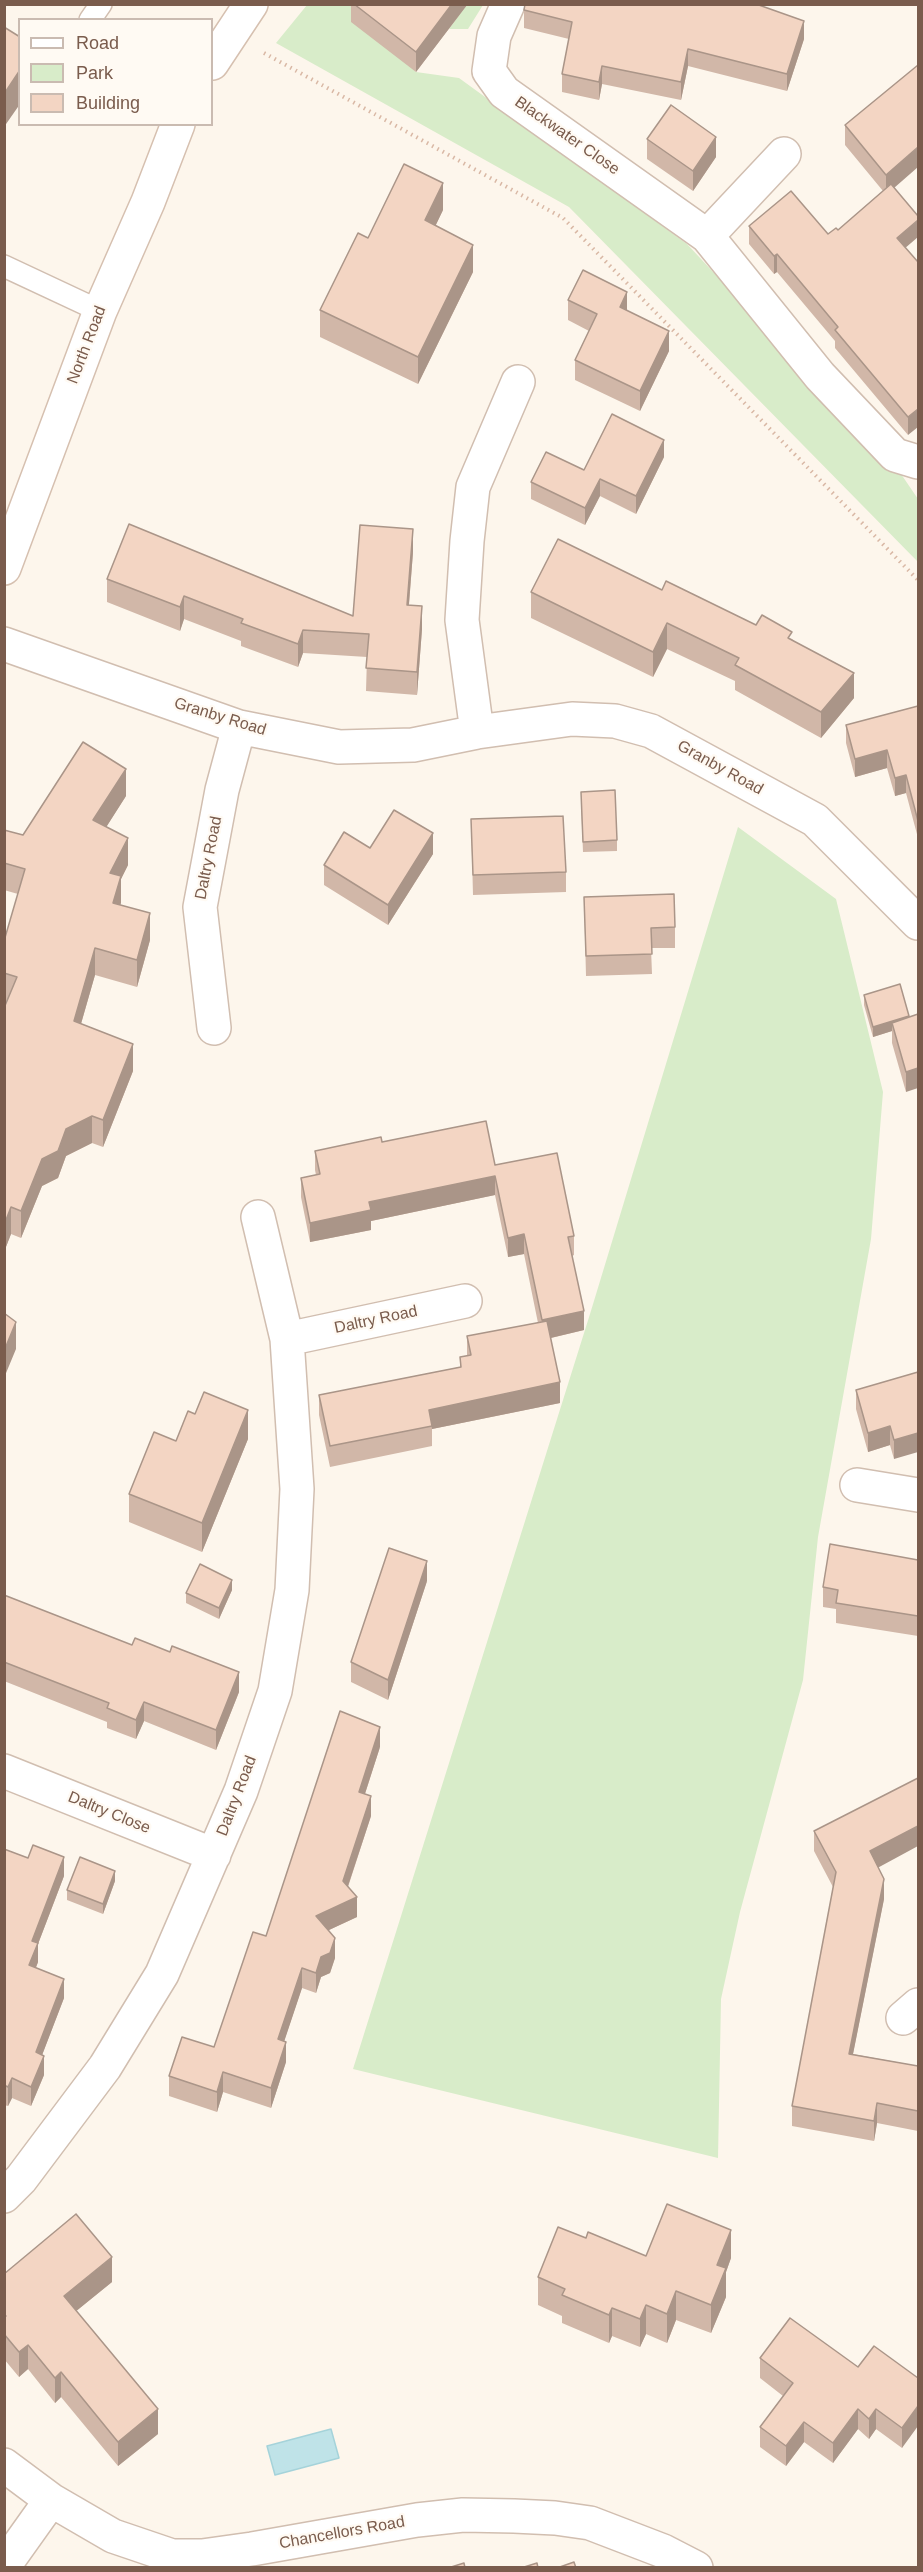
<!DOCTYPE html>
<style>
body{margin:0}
#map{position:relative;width:923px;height:2572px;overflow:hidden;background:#fdf6ec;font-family:Helvetica,sans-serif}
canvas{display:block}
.frame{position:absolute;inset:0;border:6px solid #7a5c4d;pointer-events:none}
.legend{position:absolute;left:18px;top:18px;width:195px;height:108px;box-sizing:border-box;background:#fffaf3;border:2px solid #cabbb1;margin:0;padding:8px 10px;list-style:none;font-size:18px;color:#7a5c4d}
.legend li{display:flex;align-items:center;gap:12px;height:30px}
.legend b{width:30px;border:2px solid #cabbb1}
</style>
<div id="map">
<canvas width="923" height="2572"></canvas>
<div class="frame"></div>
<ul class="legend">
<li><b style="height:8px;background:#fff"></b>Road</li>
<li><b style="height:16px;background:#d8ecc9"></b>Park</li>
<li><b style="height:16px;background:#f3d5c3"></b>Building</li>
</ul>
</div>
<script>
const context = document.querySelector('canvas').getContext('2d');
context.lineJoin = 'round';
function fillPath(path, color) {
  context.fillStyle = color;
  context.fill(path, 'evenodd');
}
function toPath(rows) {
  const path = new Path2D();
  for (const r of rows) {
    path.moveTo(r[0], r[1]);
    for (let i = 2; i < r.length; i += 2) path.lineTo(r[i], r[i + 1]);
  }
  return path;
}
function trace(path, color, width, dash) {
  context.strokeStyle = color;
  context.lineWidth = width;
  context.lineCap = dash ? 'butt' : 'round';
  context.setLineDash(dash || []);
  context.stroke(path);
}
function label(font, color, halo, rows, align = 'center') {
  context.font = font + ' Helvetica,sans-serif';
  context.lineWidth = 4.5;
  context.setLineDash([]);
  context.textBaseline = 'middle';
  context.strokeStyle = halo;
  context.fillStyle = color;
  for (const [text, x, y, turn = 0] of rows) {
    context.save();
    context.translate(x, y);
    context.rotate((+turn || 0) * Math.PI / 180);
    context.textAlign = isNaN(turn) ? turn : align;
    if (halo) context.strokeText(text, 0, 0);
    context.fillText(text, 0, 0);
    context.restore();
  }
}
const green = toPath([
 [307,5,364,5,416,72,459,78,687,244,899,471,918,499,918,562,569,207,276,43],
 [466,5,483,5,468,29,449,29],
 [738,827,836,899,883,1092,871,1239,818,1537,803,1680,740,1912,721,1999,718,2158,353,2069,590,1314]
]);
const water = toPath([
 [331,2429,339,2458,275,2475,267,2446,331,2429]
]);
const path = toPath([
 [264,53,563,218,918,580]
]);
const service = toPath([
 [90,20,101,4],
 [4,266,100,311]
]);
const minor = toPath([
 [508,4,494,36,489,71,504,92,707,236,820,376,895,455,918,462],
 [707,236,784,154],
 [4,644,239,727,339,747,413,745,477,732,572,719,615,721,651,731,815,820,918,923],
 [477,732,462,620,467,541,473,487,518,382],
 [214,1028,200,907,222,790,239,727],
 [287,1339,465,1301],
 [857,1485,918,1495],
 [4,1771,214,1855],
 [903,2018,918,2005],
 [4,2196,21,2179,105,2067,162,1974,241,1791,275,1691,292,1590,297,1489,287,1339,258,1217],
 [4,2465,51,2500,113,2536,172,2556,202,2556,252,2549,417,2520,463,2515,514,2516,555,2518,590,2523,663,2551,696,2568],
 [4,2566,51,2500]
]);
const secondary = toPath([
 [212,63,251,4],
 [4,568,100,311,148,202,178,124]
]);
const wall = toPath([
 [351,4,467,4,467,5,416,72,351,22],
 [524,10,804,39,787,91,688,66,681,100,602,84,599,100,562,92,562,74,569,39,524,28],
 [918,65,894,188,906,248,918,262,908,435,835,348,835,341,777,272,774,274,749,244,749,226,828,234,838,230,883,191,845,145,845,125],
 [647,139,716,157,693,191,647,159],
 [443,210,435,226,473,272,418,384,320,337,320,310,368,238],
 [568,300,627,310,669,351,640,411,575,380,575,360,589,331,568,320],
 [664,457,636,514,600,496,585,525,531,499,531,482,584,470],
 [413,552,409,605,422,629,417,695,366,691,367,657,303,653,298,667,241,646,241,641,184,619,180,631,107,602,107,579,353,616],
 [662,590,792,639,854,698,821,738,735,690,735,681,667,649,653,677,531,618,531,592],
 [918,706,918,838,906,793,895,796,887,768,855,777,846,743,846,725],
 [126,796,106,827,128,865,121,879,120,905,150,940,137,987,95,975,81,1024,133,1071,103,1147,92,1143,66,1156,58,1178,42,1186,21,1238,11,1234,4,1252,4,1008,7,1001,4,1000,4,941,18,894,4,890,4,830,23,835],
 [581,802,617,840,617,851,583,852],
 [471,819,566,872,566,892,473,895],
 [370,848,433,854,388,925,324,885,324,865],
 [584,897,675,927,675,948,651,948,652,974,586,976],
 [864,995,909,1016,906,1092,892,1043,892,1031,873,1037,864,1005],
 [382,1142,495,1165,574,1236,574,1255,572,1256,584,1330,551,1338,560,1403,432,1429,432,1446,330,1467,319,1415,319,1395,460,1367,460,1357,467,1356,467,1336,538,1323,524,1254,508,1257,495,1195,371,1221,371,1230,310,1242,301,1197,301,1178,316,1175,315,1170,315,1151],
 [918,1372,894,1459,890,1445,868,1452,856,1409,856,1390],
 [195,1414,248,1439,202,1552,129,1522,129,1494,176,1441],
 [918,1560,918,1636,836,1623,836,1609,823,1607,823,1587],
 [427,1581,388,1700,351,1682,351,1662],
 [232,1590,219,1619,186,1603,186,1593],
 [4,1595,239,1692,216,1750,144,1721,136,1739,107,1728,107,1722,4,1681],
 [380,1747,365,1794,371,1816,348,1887,357,1917,329,1930,335,1958,330,1973,321,1977,316,1993,302,1988,284,2041,286,2062,271,2108,223,2092,217,2112,169,2096,169,2076,214,2047,266,1936],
 [814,1831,878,1867,884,1899,853,2054,918,2066,918,2131,877,2123,874,2141,792,2126,792,2106,833,1887,814,1851],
 [4,1849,64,1876,38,1944,38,1962,36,1968,64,1998,42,2055,44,2075,31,2106,12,2098,8,2106,4,2105],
 [115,1881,103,1914,67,1900,67,1890],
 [586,2238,646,2256,731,2258,726,2272,726,2297,711,2333,676,2320,667,2343,646,2334,640,2347,612,2336,609,2343,562,2323,562,2316,538,2305,538,2277],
 [4,2274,112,2282,76,2311,158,2434,118,2466,61,2397,55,2403,28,2369,19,2377,4,2359],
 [760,2358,858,2367,918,2378,902,2448,876,2429,869,2439,858,2429,833,2463,804,2442,786,2466,760,2447,760,2427,783,2396,760,2378]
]);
const shadedWall = toPath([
 [452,4,467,5,416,72,416,52],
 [804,21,804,39,787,91,787,74],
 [688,49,688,66,681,100,681,82],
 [602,66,602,84,599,100,599,82],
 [20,70,20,104,4,127,4,94],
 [716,137,716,157,693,191,693,171],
 [918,147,918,167,886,195,886,175],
 [443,183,443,210,425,248,425,220],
 [918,220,918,237,897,255,897,238],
 [473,245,473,272,418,384,418,357],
 [777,254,777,272,774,274,774,256],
 [627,292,627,312,620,307],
 [669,331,669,351,640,411,640,391],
 [918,409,918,427,908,435,908,417],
 [664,440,664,457,636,514,636,496],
 [600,479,600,496,585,525,585,508],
 [413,529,413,552,407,628,407,605],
 [184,596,184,619,180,631,180,607],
 [422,606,422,629,417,695,417,672],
 [667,623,667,649,653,677,653,652],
 [303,630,303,653,298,667,298,644],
 [854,673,854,698,821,738,821,712],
 [887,750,887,768,855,777,855,759],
 [126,769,126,796,93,848,93,820],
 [906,775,906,793,895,796,895,778],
 [433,833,433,854,388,925,388,905],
 [128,838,128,865,121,879,121,903,113,930,110,873],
 [150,913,150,940,137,987,137,960],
 [95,948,95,975,74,1048,74,1021],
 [909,1016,909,1026,892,1023,892,1031,873,1037,873,1027],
 [133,1044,133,1071,103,1147,103,1120],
 [918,1068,918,1088,906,1092,906,1072],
 [92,1116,92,1143,66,1156,58,1178,42,1186,21,1238,21,1211,42,1159,66,1129],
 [495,1176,495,1195,371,1221,371,1230,310,1242,310,1223,369,1202],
 [11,1207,11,1234,4,1252,4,1225],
 [524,1234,524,1254,508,1257,508,1238],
 [584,1311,584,1330,542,1340,542,1320],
 [16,1322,16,1349,4,1378,4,1351],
 [560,1382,560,1403,432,1429,429,1410],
 [248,1410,248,1439,202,1552,202,1523],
 [890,1426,890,1445,868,1452,868,1433],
 [918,1433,918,1452,894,1459,894,1440],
 [427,1561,427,1581,388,1700,388,1680],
 [232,1580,232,1590,219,1619,219,1608],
 [239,1672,239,1692,216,1750,216,1730],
 [144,1702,144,1721,136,1739,136,1720],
 [380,1727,380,1747,359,1812,359,1792],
 [371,1796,371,1816,343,1901,343,1881],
 [918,1826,918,1846,870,1872,870,1851],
 [64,1857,64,1876,38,1944,38,1962,29,1984,29,1965,32,1941],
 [115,1871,115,1881,103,1914,103,1904],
 [884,1879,884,1899,849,2074,849,2054],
 [357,1897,357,1917,316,1936,316,1916],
 [335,1938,335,1958,330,1973,321,1977,316,1993,316,1973,321,1957],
 [302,1968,302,1988,278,2060,278,2039],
 [64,1979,64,1998,36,2071,36,2052],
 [286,2042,286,2062,271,2108,271,2088],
 [44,2056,44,2075,31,2106,31,2087],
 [223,2072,223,2092,217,2112,217,2092],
 [12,2078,12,2098,8,2106,8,2087],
 [877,2103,877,2123,874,2141,874,2121],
 [731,2230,731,2258,726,2272,726,2297,711,2333,711,2305,717,2265],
 [112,2257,112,2282,64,2321,64,2296],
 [676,2291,676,2320,667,2343,667,2314],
 [646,2305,646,2334,640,2347,640,2319],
 [612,2308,612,2336,609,2343,609,2315],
 [28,2345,28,2369,19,2377,19,2352],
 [61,2372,61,2397,55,2403,55,2378],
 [918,2406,918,2426,902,2448,902,2428],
 [158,2409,158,2434,118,2466,118,2442],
 [858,2409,858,2429,833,2463,833,2443],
 [876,2409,876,2429,869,2439,869,2419],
 [804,2422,804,2442,786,2466,786,2446]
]);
const building = toPath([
 [354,4,452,4,416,52,354,4],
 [525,4,756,4,804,21,787,74,688,49,681,82,602,66,599,82,562,74,572,22,524,10,525,4],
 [4,27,20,37,20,70,4,94,4,27],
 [918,65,918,147,886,175,845,125,918,65],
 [671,105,716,137,693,171,647,139,671,105],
 [404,164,443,183,425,220,473,245,418,357,320,310,358,233,368,238,404,164],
 [891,184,918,216,918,220,897,238,918,262,918,409,908,417,835,330,838,327,777,254,774,256,749,226,791,191,828,234,836,228,838,230,891,184],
 [583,270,627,292,620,307,669,331,640,391,575,360,597,314,568,300,583,270],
 [612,414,664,440,636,496,600,479,585,508,531,482,546,452,584,470,612,414],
 [129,524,353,616,360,525,413,529,407,605,422,606,417,672,366,668,369,634,303,630,298,644,241,623,243,619,184,596,180,607,107,579,129,524],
 [558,539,662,590,666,581,756,625,762,615,792,632,788,638,854,673,821,712,735,665,739,658,667,623,653,652,531,592,558,539],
 [918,706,918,821,906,775,895,778,887,750,855,759,846,725,918,706],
 [83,742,126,769,93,820,128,838,110,873,121,876,113,903,150,913,137,960,95,948,74,1021,133,1044,103,1120,92,1116,66,1129,58,1151,42,1159,21,1211,11,1207,4,1225,4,1008,17,977,4,973,4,941,25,869,4,863,4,830,23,835,83,742],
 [615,790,617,840,583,842,581,792,615,790],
 [394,810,433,833,388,905,324,865,344,832,370,848,394,810],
 [563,816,566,872,473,875,471,819,563,816],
 [674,894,675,927,651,928,652,954,586,956,584,897,674,894],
 [900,984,909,1016,873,1027,864,995,900,984],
 [918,1014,918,1068,906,1072,892,1023,918,1014],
 [486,1121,495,1165,557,1153,574,1236,568,1237,584,1311,542,1320,524,1234,508,1238,495,1176,369,1202,371,1210,310,1223,301,1178,320,1174,315,1151,381,1137,382,1142,486,1121],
 [4,1313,16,1322,4,1351,4,1313],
 [547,1321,560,1382,429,1410,432,1426,330,1446,319,1395,461,1367,460,1357,471,1355,467,1336,547,1321],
 [918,1372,918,1433,894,1440,890,1426,868,1433,856,1390,918,1372],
 [204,1392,248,1410,202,1523,129,1494,154,1432,176,1441,188,1411,195,1414,204,1392],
 [830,1544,918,1560,918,1616,836,1603,838,1590,823,1587,830,1544],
 [389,1548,427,1561,388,1680,351,1662,389,1548],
 [200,1564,232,1580,219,1608,186,1593,200,1564],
 [4,1595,132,1645,135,1638,170,1652,172,1646,239,1672,216,1730,144,1702,136,1720,107,1708,109,1703,4,1662,4,1595],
 [340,1711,380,1727,359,1792,371,1796,343,1881,357,1897,316,1916,335,1938,330,1953,321,1957,316,1973,302,1968,278,2039,286,2042,271,2088,223,2072,217,2092,169,2076,182,2037,214,2047,253,1932,266,1936,340,1711],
 [918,1778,918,1826,870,1851,884,1879,849,2054,918,2066,918,2111,877,2103,874,2121,792,2106,836,1872,814,1831,918,1778],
 [33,1845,64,1857,32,1941,38,1943,29,1965,64,1979,36,2052,44,2056,31,2087,12,2078,8,2087,4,2085,4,1849,28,1858,33,1845],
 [80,1857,115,1871,103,1904,67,1890,80,1857],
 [667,2204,731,2230,717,2265,726,2268,711,2305,676,2291,667,2314,646,2305,640,2319,612,2308,609,2315,562,2295,565,2289,538,2277,558,2227,586,2238,588,2232,646,2256,667,2204],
 [76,2214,112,2257,64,2296,158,2409,118,2442,61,2372,55,2378,28,2345,19,2352,4,2334,4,2317,6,2316,4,2314,4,2274,76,2214],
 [790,2318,858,2367,874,2346,918,2378,918,2406,902,2428,876,2409,869,2419,858,2409,833,2443,804,2422,786,2446,760,2427,793,2383,760,2358,790,2318],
 [574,2562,576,2568,557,2568,574,2562],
 [464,2563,465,2568,448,2568,464,2563],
 [537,2563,538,2568,521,2568,537,2563]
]);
const streetNames = [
 ["Blackwater Close",567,136,35],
 ["North Road",87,345,-69],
 ["Granby Road",220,717,17],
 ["Granby Road",720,768,29],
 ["Daltry Road",209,858,-79],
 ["Daltry Road",376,1320,-12],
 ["Daltry Road",237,1796,-69],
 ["Daltry Close",109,1813,22],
 ["Chancellors Road",342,2533,-10]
];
fillPath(green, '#d8ecc9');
fillPath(water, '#bfe3e8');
trace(water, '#a5d3da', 1.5);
trace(service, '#d1beb0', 24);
trace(minor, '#d1beb0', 36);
trace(secondary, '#d6c0b0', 36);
trace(path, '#d9b8a5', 4, [1.5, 4.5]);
trace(service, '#fff', 21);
trace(minor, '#fff', 33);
trace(secondary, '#fff', 33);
fillPath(wall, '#d1b7a8');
fillPath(shadedWall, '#aa9588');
fillPath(building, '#f3d5c3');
trace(building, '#aa9588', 1.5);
label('16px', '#7a5c4d', '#fffaf3', streetNames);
</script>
